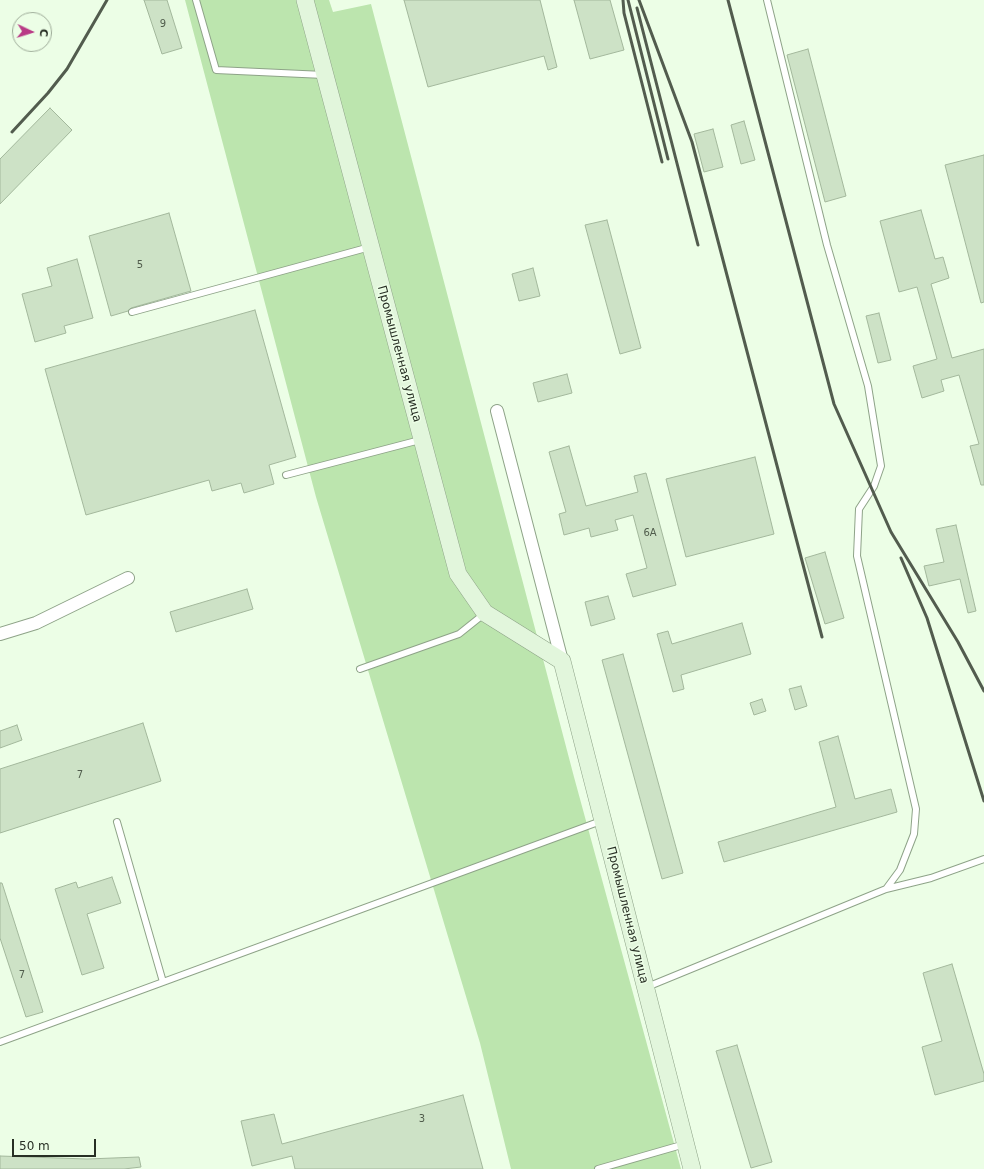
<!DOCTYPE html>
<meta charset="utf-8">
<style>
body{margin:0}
#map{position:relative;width:984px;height:1169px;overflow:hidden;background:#ecfee6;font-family:"DejaVu Sans",sans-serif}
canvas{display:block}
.north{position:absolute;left:12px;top:12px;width:40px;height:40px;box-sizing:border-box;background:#ecfee6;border:1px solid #9dab98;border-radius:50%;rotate:94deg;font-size:11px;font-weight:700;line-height:16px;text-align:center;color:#272f24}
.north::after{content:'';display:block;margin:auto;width:14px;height:18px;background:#b93a86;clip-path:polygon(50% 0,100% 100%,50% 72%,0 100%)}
.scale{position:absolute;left:12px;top:1139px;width:84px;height:18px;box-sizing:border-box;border:2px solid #272f24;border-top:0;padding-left:5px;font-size:12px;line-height:14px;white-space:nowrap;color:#272f24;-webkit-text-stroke:3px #ecfee6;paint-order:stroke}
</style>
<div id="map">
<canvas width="984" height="1169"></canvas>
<div class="north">С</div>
<div class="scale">50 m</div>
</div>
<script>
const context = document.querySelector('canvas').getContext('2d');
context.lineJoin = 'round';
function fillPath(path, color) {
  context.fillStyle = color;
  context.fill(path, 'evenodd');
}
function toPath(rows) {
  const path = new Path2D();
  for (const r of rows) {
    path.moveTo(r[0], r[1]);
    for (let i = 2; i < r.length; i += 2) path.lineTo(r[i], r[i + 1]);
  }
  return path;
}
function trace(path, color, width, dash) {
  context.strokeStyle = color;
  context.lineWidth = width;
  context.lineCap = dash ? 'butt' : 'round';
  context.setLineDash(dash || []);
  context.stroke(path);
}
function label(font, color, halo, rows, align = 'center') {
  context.font = font + ' "DejaVu Sans",sans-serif';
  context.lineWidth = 3;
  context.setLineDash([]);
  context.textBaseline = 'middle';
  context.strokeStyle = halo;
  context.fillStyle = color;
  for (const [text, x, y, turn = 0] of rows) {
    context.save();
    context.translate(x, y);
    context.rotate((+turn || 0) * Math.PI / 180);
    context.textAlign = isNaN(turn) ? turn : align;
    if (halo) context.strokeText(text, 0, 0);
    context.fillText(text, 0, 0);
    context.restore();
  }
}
const green = toPath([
 [185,0,329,0,333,12,371,4,574,777,681,1169,511,1169,480,1043,316,497]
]);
const building = toPath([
 [144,0,167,0,182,48,162,54,144,0],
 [404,0,540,0,557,67,548,70,544,56,428,87,404,0],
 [574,0,610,0,624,50,590,59,574,0],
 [808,49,846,196,825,202,787,55,808,49],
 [50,108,72,130,0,204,0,159,50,108],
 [744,121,755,160,741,164,731,125,744,121],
 [713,129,723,167,704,172,694,134,713,129],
 [984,155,984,302,981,303,945,165,984,155],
 [921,210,935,259,943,257,949,278,931,284,952,358,984,349,984,485,981,485,970,446,979,444,959,375,941,380,944,391,922,398,913,366,937,359,917,287,899,292,880,221,921,210],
 [169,213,191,291,131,308,128,311,111,316,89,236,169,213],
 [607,220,641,348,620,354,585,225,607,220],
 [77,259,93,318,64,326,66,333,35,342,22,294,52,286,47,268,77,259],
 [533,268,540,296,519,301,512,274,533,268],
 [255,310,296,457,269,465,274,484,244,493,241,483,212,491,209,480,86,515,45,369,255,310],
 [879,313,891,360,878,363,866,316,879,313],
 [567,374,572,393,538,402,533,383,567,374],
 [569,446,586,506,638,492,634,476,646,473,676,585,633,597,626,574,647,568,633,515,615,520,618,530,591,537,589,528,564,535,559,514,566,512,549,452,569,446],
 [755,457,774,534,686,557,666,479,755,457],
 [956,525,976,611,968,613,960,579,929,586,924,566,944,562,936,529,956,525],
 [825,552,844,618,825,624,805,558,825,552],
 [247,589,253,609,176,632,170,612,247,589],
 [608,596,615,619,591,626,585,602,608,596],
 [742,623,751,654,681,675,684,689,673,692,657,634,668,631,672,644,742,623],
 [623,654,683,873,662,879,602,660,623,654],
 [801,686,807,706,795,710,789,689,801,686],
 [762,699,766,711,754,715,750,703,762,699],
 [143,723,161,781,0,833,0,769,143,723],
 [17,725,22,740,0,748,0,731,17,725],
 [838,736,855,799,891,789,897,812,724,862,718,842,836,807,819,742,838,736],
 [112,877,121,903,87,914,104,968,82,975,55,889,76,882,78,888,112,877],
 [0,883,2,883,43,1012,26,1017,0,938,0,883],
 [952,964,984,1074,984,1081,935,1095,922,1047,942,1041,923,973,952,964],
 [737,1045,772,1162,751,1168,716,1051,737,1045],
 [463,1095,483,1169,295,1169,292,1156,252,1166,241,1121,274,1114,282,1144,463,1095],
 [0,1156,87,1159,139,1157,141,1167,124,1169,0,1169,0,1156]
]);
const lane = toPath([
 [196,0,216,70,324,75],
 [767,0,827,245,868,386,881,466,874,486,859,509,857,556,916,809,914,834,900,870,886,889],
 [132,312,370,247],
 [286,475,420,440],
 [360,669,459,634,484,614],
 [117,822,163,982],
 [647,987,886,889,931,878,984,859],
 [0,1042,601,821],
 [598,1169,685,1144]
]);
const street = toPath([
 [497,411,562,661],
 [0,634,36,623,128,578]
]);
const secondary = toPath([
 [305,0,458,574,485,613,562,661,692,1169]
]);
const rail = toPath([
 [623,0,624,13,662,162],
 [628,0,668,159],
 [639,0,692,142,822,637],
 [728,0,834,404,891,532,958,642,984,691],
 [637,8,698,245],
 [12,132,48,93,67,69,107,0],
 [901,558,927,618,984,801]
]);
const numberNames = [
 ["9",163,24],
 ["5",140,265],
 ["6А",650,533],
 ["7",80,775],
 ["7",22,975],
 ["3",422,1119]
];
const streetNames = [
 ["Промышленная улица",399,354,75],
 ["Промышленная улица",627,915,76]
];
fillPath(green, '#bce5ae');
fillPath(building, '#cde2c6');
trace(building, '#a3b89c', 1);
trace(lane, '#8ea388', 8);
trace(street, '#8ea388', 14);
trace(secondary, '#8ea388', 18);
trace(lane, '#fff', 6);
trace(street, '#fff', 12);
trace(secondary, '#e2f6dc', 17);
trace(rail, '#525c4e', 3);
label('10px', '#505c4c', null, numberNames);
label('12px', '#272f24', '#ecfee6', streetNames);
</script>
